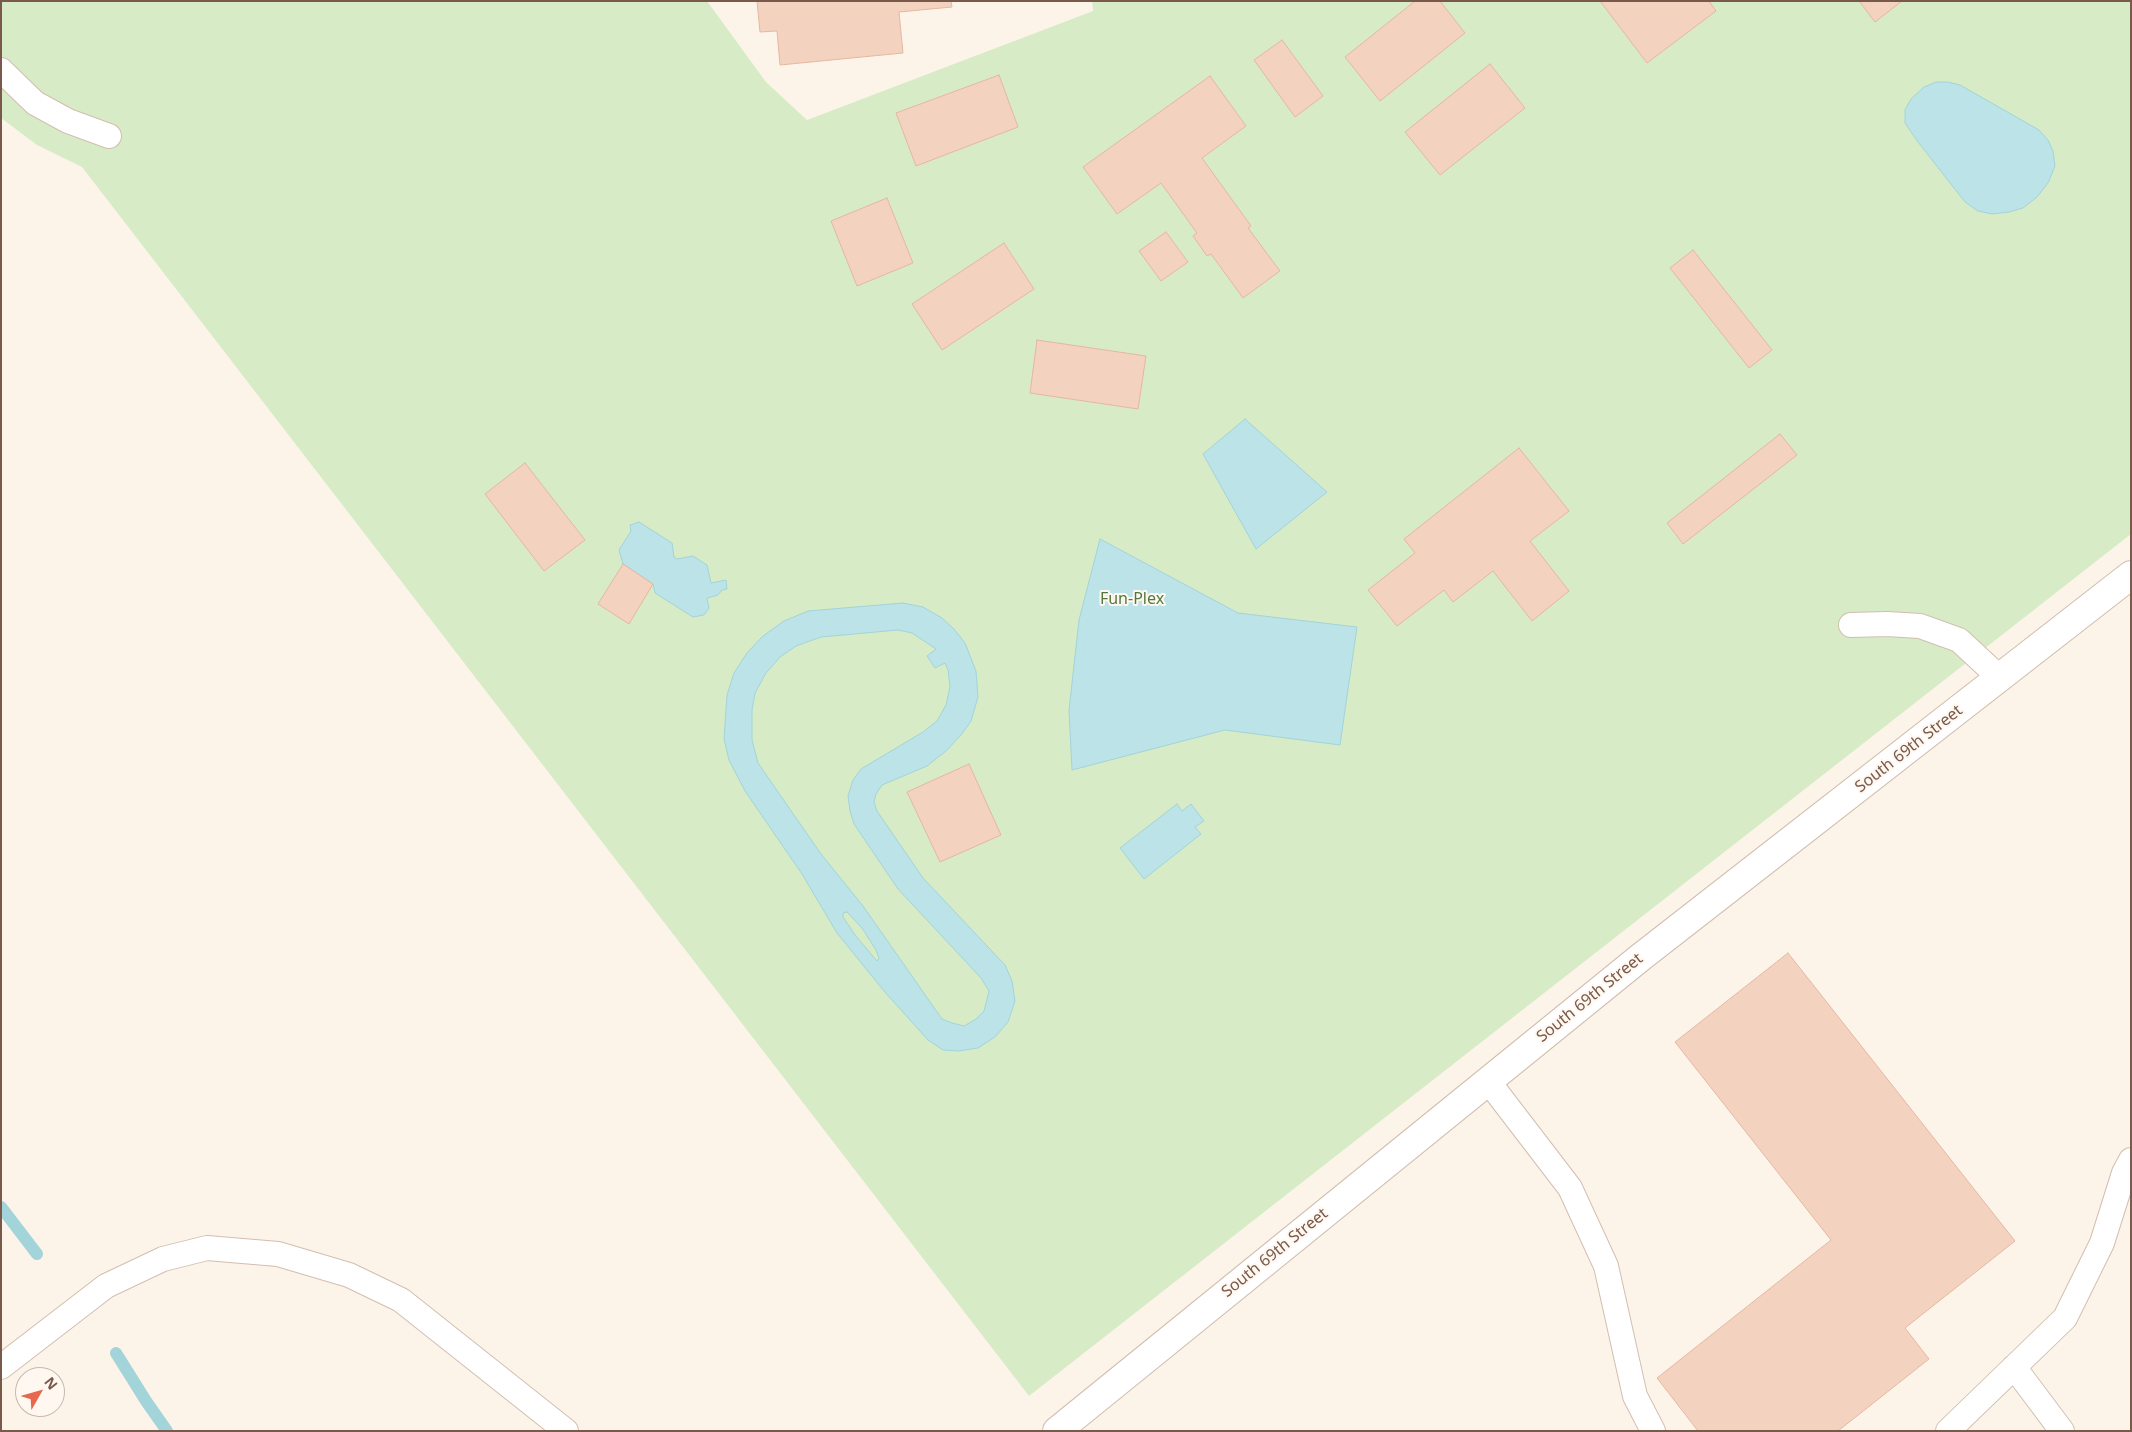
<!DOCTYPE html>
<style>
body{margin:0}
#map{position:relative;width:2132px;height:1432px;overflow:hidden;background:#fdf4e9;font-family:"Noto Sans",sans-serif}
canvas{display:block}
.frame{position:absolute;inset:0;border:2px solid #79594b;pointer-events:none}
.north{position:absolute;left:15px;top:1367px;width:50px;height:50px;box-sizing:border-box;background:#fff8f0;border:1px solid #c9b8ae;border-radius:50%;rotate:52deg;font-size:14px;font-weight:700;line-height:20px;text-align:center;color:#79594b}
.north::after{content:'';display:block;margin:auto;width:18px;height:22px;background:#e8684d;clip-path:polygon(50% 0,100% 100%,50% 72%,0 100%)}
</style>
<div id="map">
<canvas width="2132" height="1432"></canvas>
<div class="frame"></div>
<div class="north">N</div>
</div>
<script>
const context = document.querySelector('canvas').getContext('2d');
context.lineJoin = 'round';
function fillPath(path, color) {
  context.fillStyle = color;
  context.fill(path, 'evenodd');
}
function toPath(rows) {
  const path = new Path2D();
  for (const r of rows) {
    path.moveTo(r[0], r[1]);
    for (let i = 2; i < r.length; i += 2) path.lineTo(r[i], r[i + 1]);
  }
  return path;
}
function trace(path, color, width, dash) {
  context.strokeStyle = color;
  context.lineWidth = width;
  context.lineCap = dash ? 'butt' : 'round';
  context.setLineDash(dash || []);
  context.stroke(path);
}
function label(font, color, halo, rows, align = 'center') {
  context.font = font + ' "Noto Sans",sans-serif';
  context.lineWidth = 4;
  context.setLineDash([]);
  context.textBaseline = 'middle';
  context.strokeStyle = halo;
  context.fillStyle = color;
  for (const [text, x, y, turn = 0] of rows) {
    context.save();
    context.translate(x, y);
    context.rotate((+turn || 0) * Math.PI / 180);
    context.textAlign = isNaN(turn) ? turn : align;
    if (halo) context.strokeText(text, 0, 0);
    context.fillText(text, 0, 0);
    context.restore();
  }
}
const green = toPath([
 [1,1,707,1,766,82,807,120,1093,11,1092,1,2131,1,2131,534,1029,1396,82,167,37,145,1,118]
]);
const water = toPath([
 [1936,82,1948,82,1960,85,2039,130,2048,140,2053,151,2055,166,2048,183,2037,197,2023,208,2009,212,1992,214,1978,211,1965,202,1918,142,1905,123,1905,110,1911,99,1924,87,1936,82],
 [1245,419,1327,492,1256,549,1203,454,1245,419],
 [639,522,672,543,674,557,677,559,693,556,707,565,711,583,726,580,727,589,722,590,718,595,707,598,709,608,704,615,693,617,655,593,653,584,623,564,619,550,631,531,630,525,639,522],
 [1100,539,1238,613,1357,627,1340,745,1225,730,1072,770,1069,710,1079,620,1100,539],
 [903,603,923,607,942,618,954,629,965,643,976,671,978,697,971,721,961,735,946,751,927,766,882,785,876,794,874,802,877,811,923,878,1005,965,1012,981,1015,1001,1008,1022,995,1037,978,1048,959,1051,943,1050,928,1040,884,991,837,933,802,874,745,791,729,760,724,739,727,695,734,673,747,653,763,636,784,621,808,611,903,603],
 [898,630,912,633,936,649,927,656,935,668,945,663,948,670,950,687,946,705,937,721,923,732,861,769,853,780,848,796,850,811,854,824,898,889,981,978,989,991,984,1011,976,1019,964,1026,952,1023,942,1019,863,906,821,854,758,763,752,740,752,710,755,693,766,673,780,657,796,646,821,637,898,630],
 [847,912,862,928,876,950,879,958,877,961,855,935,843,917,843,913,847,912],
 [1177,804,1182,811,1191,804,1204,821,1195,827,1201,834,1144,879,1120,848,1177,804]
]);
const stream = toPath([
 [1,1207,37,1254],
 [116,1353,146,1401,167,1431]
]);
const building = toPath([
 [757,1,951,1,952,7,899,12,903,53,780,65,777,31,760,32,757,1],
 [1415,1,1440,1,1465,33,1380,101,1345,57,1415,1],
 [1600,1,1709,1,1716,11,1647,63,1600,1],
 [1859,1,1902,1,1875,22,1859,1],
 [1282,40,1323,96,1295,117,1254,60,1282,40],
 [1490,64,1525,108,1440,175,1405,132,1490,64],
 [999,75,1018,127,916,166,896,113,999,75],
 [1210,76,1246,126,1202,158,1251,226,1248,228,1280,271,1243,298,1211,254,1207,256,1193,236,1197,233,1161,183,1117,214,1083,167,1210,76],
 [887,198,913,263,857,286,831,221,887,198],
 [1166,232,1188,262,1161,281,1139,251,1166,232],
 [1004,243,1034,289,942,350,912,304,1004,243],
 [1693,250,1772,350,1749,368,1670,268,1693,250],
 [1037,340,1146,356,1138,409,1030,393,1037,340],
 [1780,434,1797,455,1683,544,1667,523,1780,434],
 [1519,448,1569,511,1530,541,1569,591,1532,621,1493,571,1453,602,1444,590,1397,626,1368,590,1415,553,1404,539,1519,448],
 [525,463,585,540,544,571,485,494,525,463],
 [623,564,653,584,629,624,598,604,623,564],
 [969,764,1001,835,940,862,907,792,969,764],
 [1788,953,2015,1241,1905,1328,1929,1359,1838,1431,1698,1431,1657,1378,1831,1240,1675,1042,1788,953]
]);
const lane = toPath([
 [1,70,35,103,68,121,109,136],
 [1851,625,1887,624,1920,626,1959,640,2000,678],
 [1488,1081,1570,1188,1606,1266,1635,1396,1653,1431],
 [1,1367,106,1286,163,1259,207,1248,278,1254,349,1275,401,1300,566,1431],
 [2014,1367,2062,1431],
 [1948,1431,2065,1318,2102,1243,2124,1173,2131,1160]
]);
const street = toPath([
 [1057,1431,1641,957,2131,575]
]);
const parkNames = [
 ["Fun-Plex",1132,599]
];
const streetNames = [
 ["South 69th Street",1909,749,-38],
 ["South 69th Street",1590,998,-39],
 ["South 69th Street",1275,1253,-39]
];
fillPath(green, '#d7ecc6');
fillPath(water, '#bce3e8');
trace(water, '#a2d4da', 1);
trace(stream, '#a2d4da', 12);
fillPath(building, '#f3d2c0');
trace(building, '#e6b7a0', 1);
trace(lane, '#d2beb0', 26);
trace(street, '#d2beb0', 30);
trace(lane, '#fff', 24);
trace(street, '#fff', 28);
label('16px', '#537940', '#fff8f0', parkNames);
label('16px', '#79594b', '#fff8f0', streetNames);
</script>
